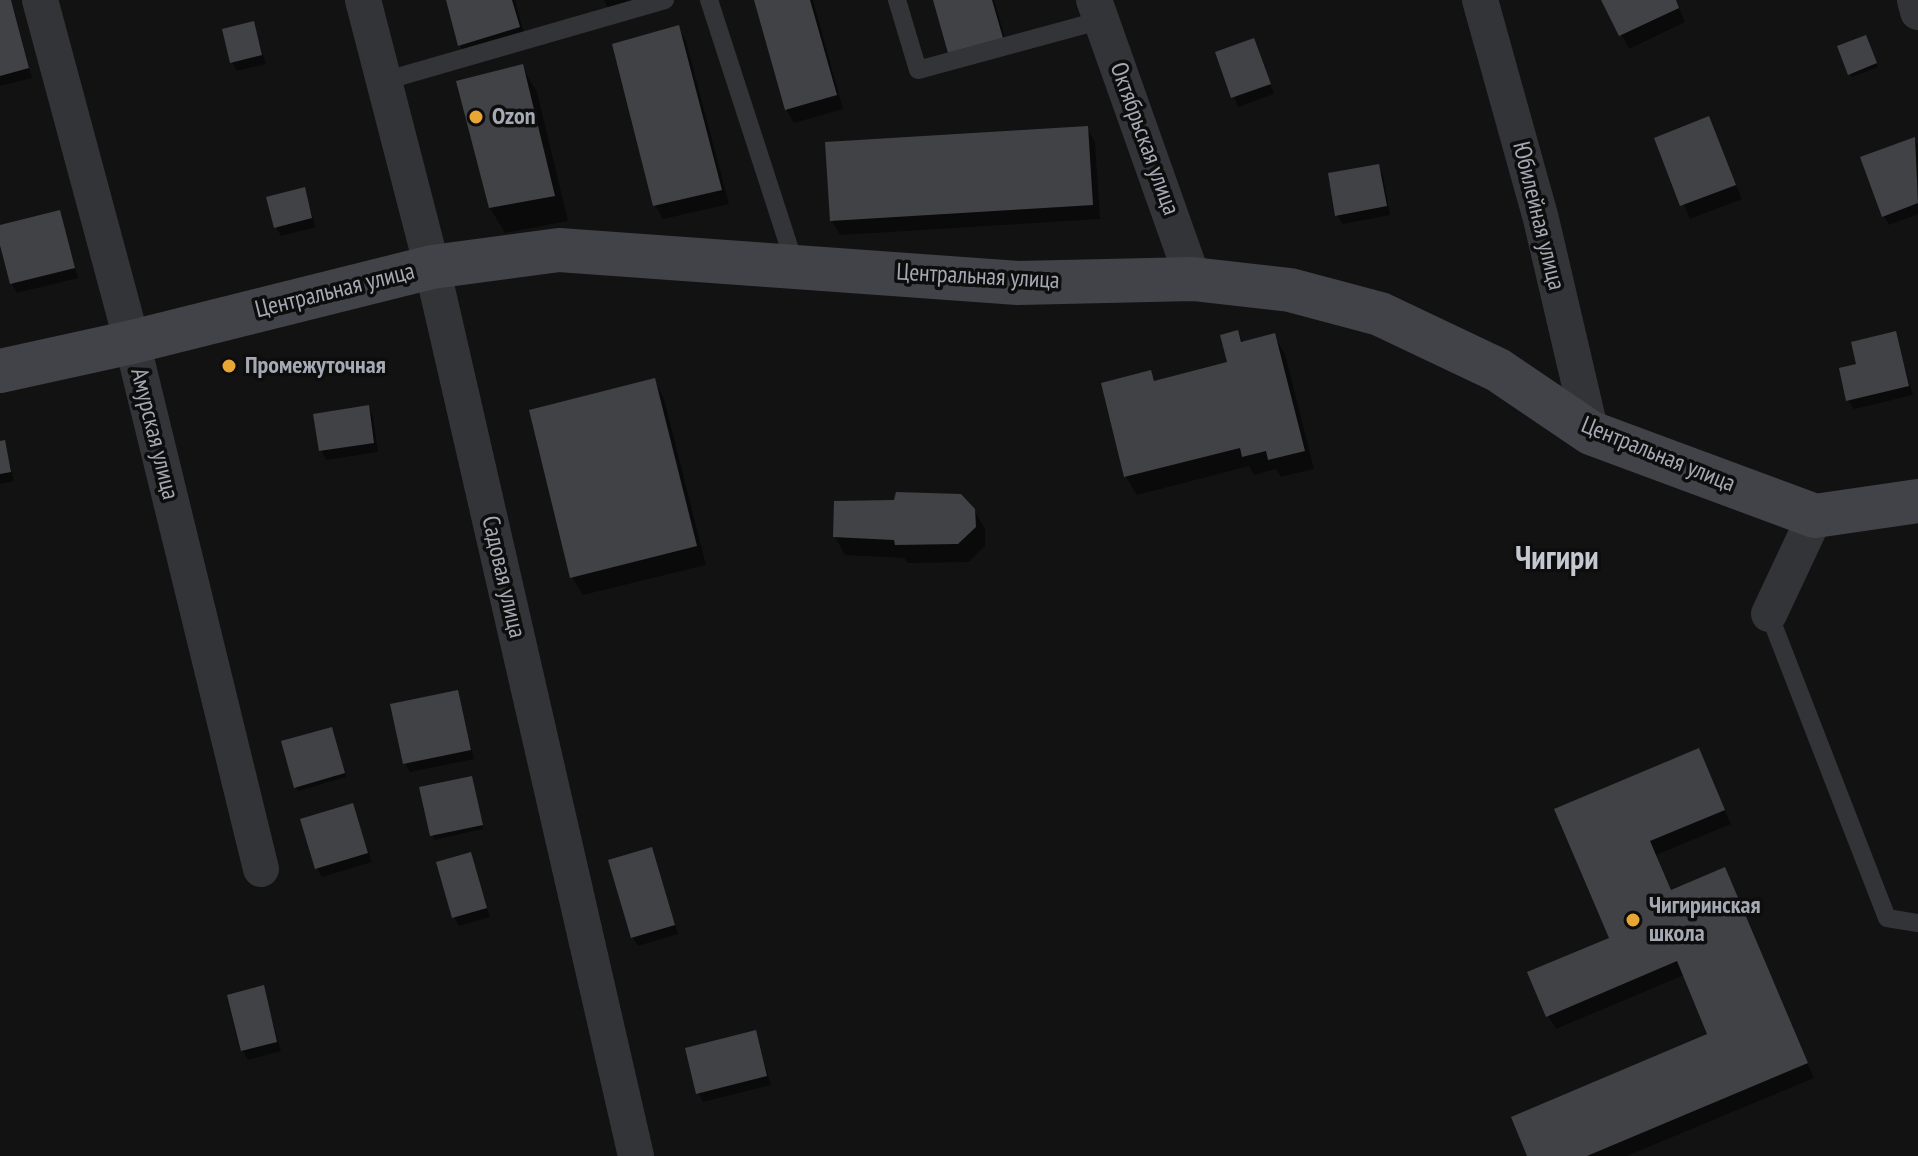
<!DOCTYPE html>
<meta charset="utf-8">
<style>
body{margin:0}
canvas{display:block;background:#121213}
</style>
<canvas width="1918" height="1156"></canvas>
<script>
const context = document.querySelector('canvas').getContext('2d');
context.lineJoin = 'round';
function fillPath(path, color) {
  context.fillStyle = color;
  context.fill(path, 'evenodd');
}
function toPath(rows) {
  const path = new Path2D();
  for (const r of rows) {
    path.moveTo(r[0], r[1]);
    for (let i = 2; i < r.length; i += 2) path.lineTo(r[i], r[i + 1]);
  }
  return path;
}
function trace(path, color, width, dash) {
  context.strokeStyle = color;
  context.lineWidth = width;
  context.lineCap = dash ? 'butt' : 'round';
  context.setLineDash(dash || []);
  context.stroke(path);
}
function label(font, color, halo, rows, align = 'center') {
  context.font = font + ' "PT Sans Narrow",sans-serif';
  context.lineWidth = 7;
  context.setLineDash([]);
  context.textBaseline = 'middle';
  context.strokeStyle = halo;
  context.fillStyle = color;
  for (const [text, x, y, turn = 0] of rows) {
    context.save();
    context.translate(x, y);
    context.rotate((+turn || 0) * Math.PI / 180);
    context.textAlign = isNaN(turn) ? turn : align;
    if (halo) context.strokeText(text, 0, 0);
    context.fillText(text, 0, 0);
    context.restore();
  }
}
const shadow = toPath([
 [0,0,12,2,32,78,0,86],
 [448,0,515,0,526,41,468,60,460,46],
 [604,0,672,0,613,19],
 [756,0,813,0,843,109,794,123,786,109],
 [935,0,994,0,1009,52],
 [1604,0,1675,0,1685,22,1629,49],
 [253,23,266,64,237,71,232,62],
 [678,27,686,41,729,204,663,219,655,205],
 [1253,40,1274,94,1238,107,1218,54],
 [1867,41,1878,67,1852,77,1850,74],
 [522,67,537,92,568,221,505,233,490,208],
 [1708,119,1742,199,1690,219,1656,139],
 [1087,128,1095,142,1100,219,840,235,832,221],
 [1915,139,1918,145,1918,214,1889,225,1884,216],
 [1378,166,1383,175,1390,215,1343,224,1337,215],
 [304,190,316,227,281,236,276,227],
 [59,212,78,278,17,293,12,284,0,227],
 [1237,332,1244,344,1274,336,1285,354,1314,469,1281,477,1276,469,1254,475,1249,466,1137,495,1126,477,1103,384,1150,372,1156,383,1229,364],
 [1895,333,1913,395,1854,409,1848,400,1858,366],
 [654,380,664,399,706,565,583,595,572,577],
 [367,407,373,416,378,452,326,460,321,450],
 [4,442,14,481,0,484,0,443],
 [974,510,985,529,985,546,969,562,908,563,904,558,845,555,835,537],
 [457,692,474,759,410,772,405,763],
 [334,733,346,777,298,791,296,787],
 [1698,750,1731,824,1656,855,1672,892,1724,870,1814,1078,1627,1156,1529,1156,1710,1035,1684,975,1556,1029,1548,1016,1611,939,1557,810],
 [471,779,483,829,434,840,422,789],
 [352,805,372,862,322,877,317,868],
 [651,850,678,934,638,946,632,937],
 [470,854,490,917,459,926,454,917],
 [263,988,281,1051,248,1060,242,1050],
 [755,1032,771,1085,703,1102,698,1093]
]);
const building = toPath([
 [0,0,11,0,29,68,0,76],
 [446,0,512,0,520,27,458,46],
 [754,0,810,0,837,95,785,110],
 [933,0,992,0,1003,38,948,53],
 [1601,0,1676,0,1679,8,1619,36],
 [254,21,262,55,230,63,222,29],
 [679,25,722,190,653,206,612,44],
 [1866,35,1877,63,1848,75,1837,46],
 [1254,38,1271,84,1231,98,1215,52],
 [523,64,555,196,489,208,456,81],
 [1709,116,1736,185,1680,206,1654,138],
 [1088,126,1093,205,830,221,825,142],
 [1915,137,1918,203,1882,217,1860,157],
 [1379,164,1387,206,1335,216,1328,173],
 [305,187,312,218,274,228,266,197],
 [60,210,75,268,10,284,0,245,0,225],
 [1238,330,1241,342,1275,333,1305,451,1268,460,1266,451,1242,457,1240,448,1124,477,1101,383,1151,370,1154,381,1227,362,1220,335],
 [1896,331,1909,386,1846,401,1839,368,1856,364,1851,342],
 [655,378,697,546,570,578,529,410],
 [369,405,374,443,319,451,313,414],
 [5,440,11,472,0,474,0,441],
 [896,492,961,494,975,509,976,527,958,544,895,545,894,540,833,537,834,501,894,500],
 [458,690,471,750,403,764,390,704],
 [332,727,345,773,294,788,281,741],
 [1699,748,1725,810,1650,841,1671,890,1725,867,1808,1063,1587,1156,1527,1156,1511,1117,1707,1034,1677,961,1546,1017,1527,972,1609,938,1554,809],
 [472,776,483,825,430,836,419,787],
 [353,803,368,853,315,869,300,819],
 [652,847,675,925,631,938,608,860],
 [471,852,487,908,452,918,436,862],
 [264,985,277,1042,241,1051,227,995],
 [756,1030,767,1076,696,1094,685,1048]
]);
const lane = toPath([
 [709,0,795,265],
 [897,0,918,70,1102,20],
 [384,81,665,0],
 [1769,614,1887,918,1918,923]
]);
const street = toPath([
 [40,0,132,342,261,869],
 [363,0,432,267,636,1156],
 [1094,0,1193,279],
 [1480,0,1541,219,1591,433],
 [1915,0,1918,12],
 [1769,614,1815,516]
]);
const secondary = toPath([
 [0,371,132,342,432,267,559,250,1018,283,1193,279,1290,290,1380,314,1498,370,1591,433,1815,516,1918,501]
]);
const markers = [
 [476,117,8,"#e8a635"],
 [229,366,8,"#e8a635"],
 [1633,920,8,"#e8a635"]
];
const poiNames = [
 ["Ozon",492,117],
 ["Промежуточная",245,366],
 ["Чигиринская",1649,906],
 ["школа",1649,934]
];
const streetNames = [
 ["Октябрьская улица",1144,139,70],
 ["Юбилейная улица",1538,216,76],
 ["Центральная улица",978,277,3],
 ["Центральная улица",335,291,-14],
 ["Амурская улица",154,434,76],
 ["Центральная улица",1658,455,22],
 ["Садовая улица",503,577,77]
];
const districtNames = [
 ["Чигири",1557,560]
];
fillPath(shadow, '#0007');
fillPath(building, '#414246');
trace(lane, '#333438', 18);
trace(street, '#333438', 36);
trace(secondary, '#414348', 44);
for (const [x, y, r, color] of markers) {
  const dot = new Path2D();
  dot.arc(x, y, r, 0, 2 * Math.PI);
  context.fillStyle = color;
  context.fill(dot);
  trace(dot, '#0d0d0e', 3);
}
label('bold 24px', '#a4a9b3', '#0d0d0e', poiNames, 'left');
label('24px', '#a4a9b3', '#0d0d0e', streetNames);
label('bold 32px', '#c5c8d0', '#0d0d0e', districtNames);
</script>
